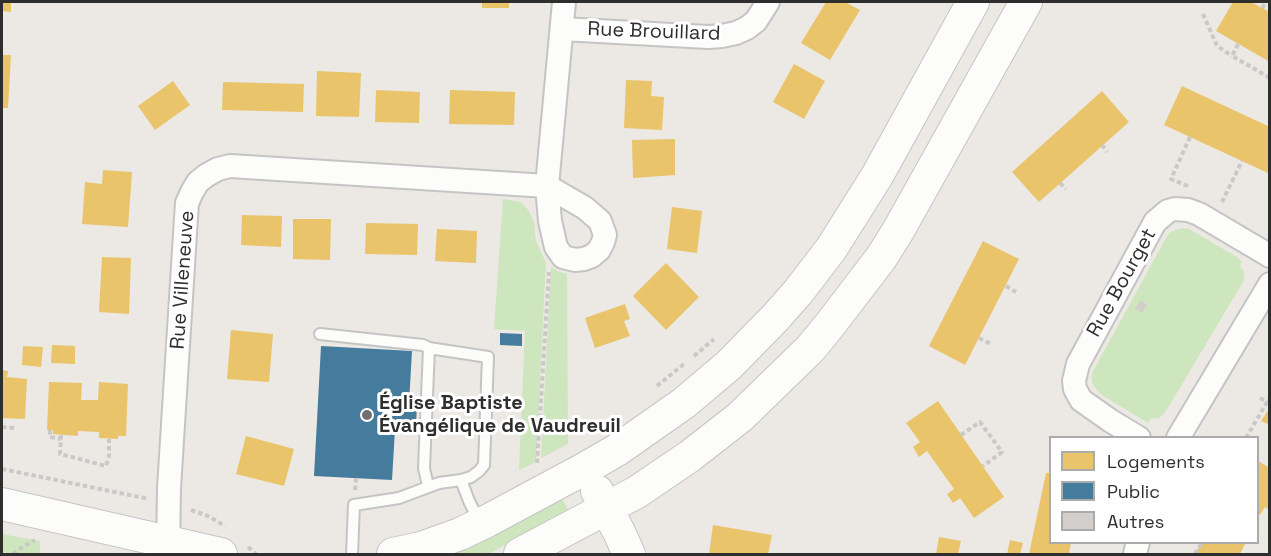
<!DOCTYPE html>
<meta charset="utf-8">
<style>
body{margin:0}
#map{position:relative;width:1271px;height:556px;overflow:hidden;background:#ece8e4;font-family:"Space Grotesk",sans-serif}
canvas{display:block}
.frame{position:absolute;inset:0;border:3px solid #2e2e2e;pointer-events:none}
.legend{position:absolute;left:1049px;top:436px;width:210px;height:108px;box-sizing:border-box;background:#fff;border:2px solid #ababab;margin:0;padding:8px 10px;list-style:none;font-size:18px;color:#2e2e2e}
.legend li{display:flex;align-items:center;gap:12px;height:30px}
.legend b{width:30px;border:2px solid #ababab}
</style>
<div id="map">
<canvas width="1271" height="556"></canvas>
<div class="frame"></div>
<ul class="legend">
<li><b style="height:16px;background:#e9c46a"></b>Logements</li>
<li><b style="height:16px;background:#457b9d"></b>Public</li>
<li><b style="height:16px;background:#d1cecb"></b>Autres</li>
</ul>
</div>
<script>
const context = document.querySelector('canvas').getContext('2d');
context.lineJoin = 'round';
function fillPath(path, color) {
  context.fillStyle = color;
  context.fill(path, 'evenodd');
}
function toPath(rows) {
  const path = new Path2D();
  for (const r of rows) {
    path.moveTo(r[0], r[1]);
    for (let i = 2; i < r.length; i += 2) path.lineTo(r[i], r[i + 1]);
  }
  return path;
}
function trace(path, color, width, dash) {
  context.strokeStyle = color;
  context.lineWidth = width;
  context.lineCap = dash ? 'butt' : 'round';
  context.setLineDash(dash || []);
  context.stroke(path);
}
function label(font, color, halo, rows, align = 'center') {
  context.font = font + ' "Space Grotesk",sans-serif';
  context.lineWidth = 6;
  context.setLineDash([]);
  context.textBaseline = 'middle';
  context.strokeStyle = halo;
  context.fillStyle = color;
  for (const [text, x, y, turn = 0] of rows) {
    context.save();
    context.translate(x, y);
    context.rotate((+turn || 0) * Math.PI / 180);
    context.textAlign = isNaN(turn) ? turn : align;
    if (halo) context.strokeText(text, 0, 0);
    context.fillText(text, 0, 0);
    context.restore();
  }
}
const green = toPath([
 [503,199,521,202,529,211,534,223,536,241,546,263,536,462,519,470,525,331,494,329],
 [1183,228,1189,229,1237,257,1242,262,1240,266,1244,272,1244,277,1243,282,1166,411,1159,418,1150,419,1148,423,1100,394,1092,383,1092,373,1167,236,1172,231],
 [551,267,557,271,567,274,568,444,541,458],
 [558,498,562,499,568,509,566,513,488,554,446,554],
 [2,534,40,541,40,554,2,554]
]);
const homes = toPath([
 [2,2,11,2,11,12,2,11],
 [482,2,509,2,509,8,482,8],
 [826,2,845,2,860,10,830,60,801,43],
 [1233,2,1251,2,1270,12,1270,62,1216,31],
 [2,55,11,55,8,108,2,108],
 [794,64,825,81,804,119,773,102],
 [317,71,361,73,359,117,316,116],
 [626,80,652,81,651,96,664,97,662,130,624,128],
 [173,81,190,105,155,130,138,106],
 [223,82,304,84,303,112,222,110],
 [1182,86,1270,127,1270,170,1268,173,1164,125],
 [376,90,420,92,419,123,375,122],
 [450,90,515,92,514,125,449,124],
 [1102,91,1129,122,1039,202,1012,172],
 [675,139,675,175,633,178,632,140],
 [103,170,132,172,128,227,82,224,85,182,102,184],
 [672,207,702,211,697,253,667,249],
 [242,215,282,216,281,247,241,245],
 [293,219,331,219,330,260,293,259],
 [366,223,418,224,417,255,365,254],
 [437,229,477,231,476,263,435,261],
 [983,241,1019,259,965,365,929,346],
 [102,257,131,258,129,314,99,312],
 [666,263,699,297,666,330,633,296],
 [625,304,630,319,624,321,630,336,595,348,585,318],
 [231,330,273,334,269,382,227,379],
 [52,345,75,346,75,364,51,363],
 [23,346,43,347,41,367,22,365],
 [2,370,8,371,7,377,27,379,25,419,2,418],
 [49,382,82,383,81,400,98,400,99,382,128,384,126,436,118,436,118,439,99,438,99,432,78,431,78,436,53,434,53,430,47,430],
 [938,401,1004,497,974,518,960,498,953,503,947,494,954,489,927,451,919,457,913,447,920,442,906,423],
 [1270,407,1270,425,1261,421],
 [246,436,294,449,284,486,236,474],
 [1258,461,1270,468,1270,508,1269,510,1265,507,1260,515,1258,513],
 [1046,473,1050,473,1050,542,1071,542,1069,554,1029,554],
 [713,525,772,535,768,554,709,554],
 [939,537,961,541,958,554,936,554],
 [1010,540,1023,543,1020,554,1007,554],
 [1202,542,1246,542,1240,554,1195,554]
]);
const public = toPath([
 [500,333,522,334,522,346,500,345],
 [321,346,412,351,409,403,417,404,416,426,406,426,405,430,395,429,392,480,314,476]
]);
const building = toPath([
 [1141,300,1147,305,1142,313,1135,308]
]);
const path = toPath([
 [1262,8,1266,2],
 [1203,14,1217,46,1232,56],
 [1238,44,1232,56,1270,78],
 [1102,145,1107,152],
 [1060,183,1066,189],
 [1188,186,1171,179,1190,137],
 [1222,202,1242,161],
 [1006,286,1016,292],
 [979,338,991,344],
 [694,356,714,339],
 [657,386,684,364],
 [1260,398,1270,403],
 [2,427,14,428],
 [50,430,50,437,61,439],
 [61,435,60,454,106,466,109,456,109,439],
 [961,435,980,422,1002,452,983,466],
 [1246,438,1270,397],
 [537,463,549,272],
 [2,469,149,499],
 [355,490,356,478],
 [191,510,208,516,225,526],
 [248,547,256,554],
 [13,554,21,548,35,540],
 [1195,554,1202,542]
]);
const lane = toPath([
 [320,334,423,345,429,348],
 [461,480,469,501,479,521],
 [352,554,354,505,399,498,439,483,461,480,471,477,479,471,484,465,488,357,429,348,424,468,428,486]
]);
const street = toPath([
 [562,29,708,37,722,36,736,33,747,28,756,21,768,2],
 [1139,438,1111,421,1081,400,1075,389,1074,381,1078,364,1155,222,1168,211,1175,209,1188,210,1199,214,1270,256],
 [1178,438,1270,284],
 [168,554,169,488,186,218,187,203,192,192,198,182,207,175,218,169,230,166,547,186,585,208,600,221,605,235,603,242,599,250,592,256,584,259,575,260,563,257,556,247,550,221,547,186,564,2],
 [1135,554,1138,542]
]);
const secondary = toPath([
 [597,491,619,532,629,554],
 [2,504,221,554],
 [393,554,421,548,460,534,487,521,584,469,617,450,684,403,729,365,776,317,798,292,831,249,877,176,973,2],
 [520,554,637,492,690,456,740,417,810,349,829,326,881,258,898,231,1026,2]
]);
const markers = [
 [367,415,6,"#706f6e"]
];
const streetNames = [
 ["Rue Brouillard",654,32,2],
 ["Rue Villeneuve",183,280,-86],
 ["Rue Bourget",1122,283,-61]
];
const poiNames = [
 ["Église Baptiste",379,404],
 ["Évangélique de Vaudreuil",379,427]
];
fillPath(green, '#cee6be');
fillPath(homes, '#e9c46a');
fillPath(public, '#457b9d');
fillPath(building, '#d1cecb');
trace(lane, '#c5c4c5', 14);
trace(street, '#c5c4c5', 26);
trace(secondary, '#c5c4c5', 34);
trace(path, '#c9c9c8', 4, [4.5, 3]);
trace(lane, '#fcfcfb', 10);
trace(street, '#fcfcfb', 22);
trace(secondary, '#fcfcfb', 32);
for (const [x, y, r, color] of markers) {
  const dot = new Path2D();
  dot.arc(x, y, r, 0, 2 * Math.PI);
  context.fillStyle = color;
  context.fill(dot);
  trace(dot, '#fff', 2);
}
label('20px', '#2e2e2e', '#fff', streetNames);
label('bold 20px', '#2e2e2e', '#fff', poiNames, 'left');
</script>
